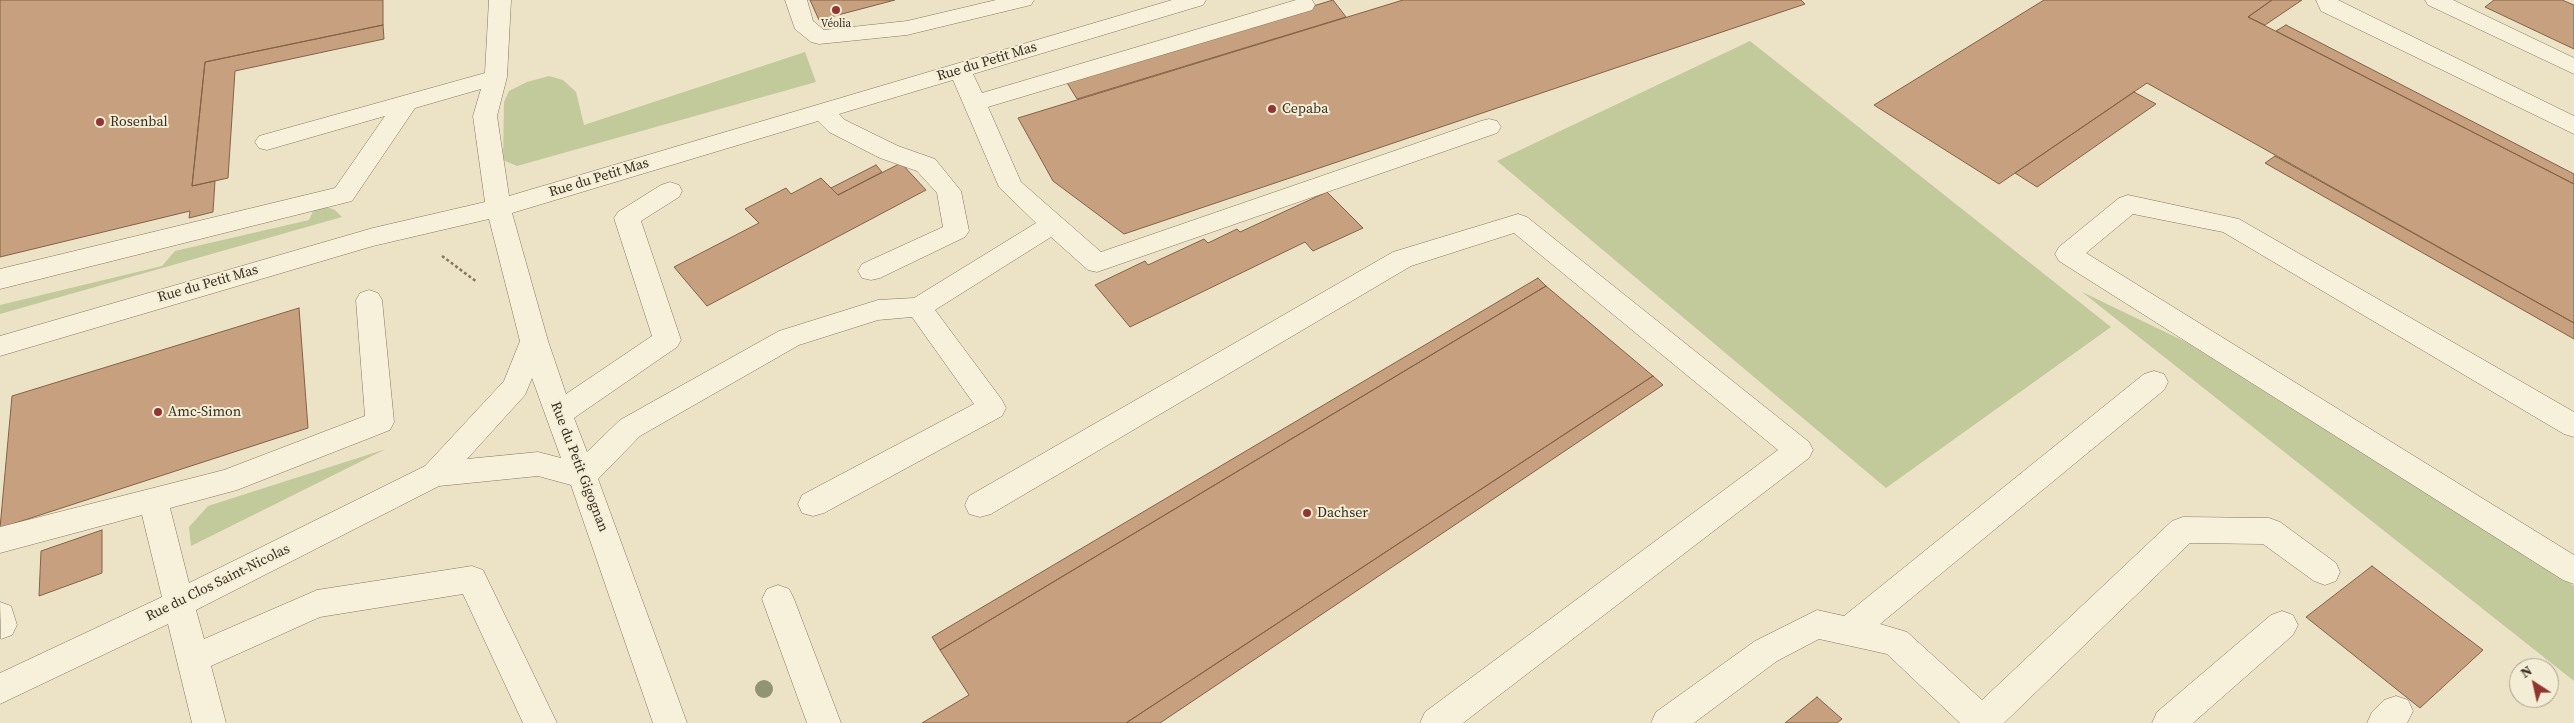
<!DOCTYPE html>
<meta charset="utf-8">
<style>
body{margin:0}
#map{position:relative;width:2574px;height:723px;overflow:hidden;background:#ece3c7;font-family:"Source Serif 4",serif}
canvas{display:block}
.north{position:absolute;left:2509px;top:658px;width:50px;height:50px;box-sizing:border-box;background:#f4edd6;border:1px solid #a9a08d;border-radius:50%;rotate:325deg;font-size:14px;font-weight:700;line-height:20px;text-align:center;color:#382d20}
.north::after{content:'';display:block;margin:auto;width:18px;height:22px;background:#923531;clip-path:polygon(50% 0,100% 100%,50% 72%,0 100%)}
</style>
<div id="map">
<canvas width="2574" height="723"></canvas>
<div class="north">N</div>
</div>
<script>
const context = document.querySelector('canvas').getContext('2d');
context.lineJoin = 'round';
function fillPath(path, color) {
  context.fillStyle = color;
  context.fill(path, 'evenodd');
}
function toPath(rows) {
  const path = new Path2D();
  for (const r of rows) {
    path.moveTo(r[0], r[1]);
    for (let i = 2; i < r.length; i += 2) path.lineTo(r[i], r[i + 1]);
  }
  return path;
}
function trace(path, color, width, dash) {
  context.strokeStyle = color;
  context.lineWidth = width;
  context.lineCap = dash ? 'butt' : 'round';
  context.setLineDash(dash || []);
  context.stroke(path);
}
function label(font, color, halo, rows, align = 'center') {
  context.font = font + ' "Source Serif 4",serif';
  context.lineWidth = 4;
  context.setLineDash([]);
  context.textBaseline = 'middle';
  context.strokeStyle = halo;
  context.fillStyle = color;
  for (const [text, x, y, turn = 0] of rows) {
    context.save();
    context.translate(x, y);
    context.rotate((+turn || 0) * Math.PI / 180);
    context.textAlign = isNaN(turn) ? turn : align;
    if (halo) context.strokeText(text, 0, 0);
    context.fillText(text, 0, 0);
    context.restore();
  }
}
const green = toPath([
 [1750,41,2111,327,1886,488,1497,161],
 [805,52,816,82,517,166,503,160,504,102,509,91,527,82,549,76,563,80,576,92,584,125],
 [324,206,335,210,342,217,0,314,0,305,162,266,175,251,309,220,314,209],
 [2082,292,2186,342,2574,586,2574,681],
 [386,449,191,546,189,527,208,506]
]);
const building = toPath([
 [0,0,383,0,383,25,205,62,192,186,215,181,213,212,189,218,190,211,0,257,0,0],
 [810,0,895,0,819,20,810,0],
 [1333,0,1346,17,1077,99,1066,81,1333,0],
 [1403,0,1801,0,1805,4,1124,234,1053,181,1018,118,1403,0],
 [2044,0,2272,0,2248,17,2574,184,2574,323,2147,83,1999,184,1874,105,2044,0],
 [2272,0,2302,0,2265,25,2248,17,2272,0],
 [2494,0,2562,0,2574,5,2574,49,2485,7,2494,0],
 [383,25,384,39,235,71,228,178,192,186,205,62,383,25],
 [2286,25,2574,174,2574,184,2276,31,2286,25],
 [2134,92,2156,104,2037,187,2015,173,2134,92],
 [2275,156,2574,323,2574,339,2265,163,2275,156],
 [901,163,926,190,707,306,674,267,759,223,745,209,786,188,791,194,821,178,838,195,901,163],
 [876,165,882,172,838,195,831,188,876,165],
 [1327,192,1363,228,1313,251,1305,242,1130,327,1095,285,1145,261,1148,265,1204,239,1208,243,1237,229,1240,232,1327,192],
 [1538,278,1546,286,940,650,932,637,1538,278],
 [1546,286,1653,376,1126,723,922,723,969,695,940,650,1546,286],
 [299,308,308,428,0,528,12,396,299,308],
 [1653,376,1663,385,1160,723,1126,723,1653,376],
 [102,530,102,573,39,596,41,551,102,530],
 [2372,566,2483,650,2420,708,2306,617,2372,566],
 [1817,697,1842,719,1837,723,1785,723,1817,697]
]);
const path = toPath([
 [442,256,477,282]
]);
const minor = toPath([
 [489,0,511,0,507,77,497,116,509,196,1172,0,1206,0,1203,5,973,74,982,93,1296,0,1312,0,1315,5,1312,10,988,107,1021,182,1101,252,1481,121,1489,119,1497,121,1501,127,1497,133,1097,272,1088,270,1051,237,935,310,1002,400,1006,408,1002,416,824,513,813,516,802,513,798,504,802,495,974,404,912,317,878,320,799,345,640,436,598,479,687,723,653,723,571,485,538,476,439,486,196,610,204,639,317,590,472,566,483,570,557,723,523,723,463,594,320,617,211,666,226,723,192,723,168,624,0,704,0,673,162,597,142,515,0,553,0,527,224,470,365,416,356,300,360,293,369,290,378,293,382,300,394,422,390,430,237,490,170,508,189,583,425,466,504,381,520,341,489,219,373,246,0,356,0,336,373,228,485,202,473,116,481,89,415,108,352,201,0,289,0,269,335,188,385,116,267,150,259,148,255,142,259,136,485,73,489,0],
 [953,80,999,187,1036,223,914,298,878,300,779,331,620,420,587,452,574,418,677,347,681,340,641,221,679,197,682,191,679,185,670,182,661,185,618,212,614,218,652,336,566,394,548,341,512,213,818,121,829,132,880,158,917,171,937,193,943,227,862,264,858,271,862,278,871,280,880,278,965,237,969,231,961,191,935,159,898,146,845,120,839,114,953,80],
 [532,378,561,458,538,452,467,459,525,395,532,378],
 [785,0,807,0,813,21,824,30,907,21,996,0,1034,0,1031,5,907,35,819,44,811,42,795,29,785,0],
 [2316,0,2338,0,2574,116,2574,134,2321,11,2316,0],
 [2425,0,2453,0,2574,58,2574,74,2428,5,2425,0],
 [2128,195,2239,219,2574,412,2574,437,2564,434,2223,232,2133,214,2086,253,2574,555,2574,584,2563,580,2059,261,2055,254,2059,247,2119,198,2128,195],
 [1518,214,1527,217,1809,442,1813,450,1809,458,1463,723,1420,723,1425,712,1778,450,1514,233,1411,266,991,514,980,517,969,514,965,505,969,496,1393,252,1518,214],
 [2154,371,2164,374,2168,382,2164,390,1880,624,1907,632,1982,700,2172,521,2183,517,2269,518,2280,522,2336,563,2340,572,2336,581,2325,585,2314,581,2263,544,2190,543,2004,723,1960,723,1887,654,1819,639,1777,661,1694,723,1651,723,1656,712,1755,641,1817,610,1844,616,2144,374,2154,371],
 [778,585,789,589,794,599,841,723,807,723,762,599,767,589,778,585],
 [0,602,11,606,17,625,12,635,1,639,0,602],
 [2282,611,2293,615,2298,625,2293,635,2193,723,2152,723,2157,712,2271,615,2282,611],
 [2396,696,2408,700,2413,711,2407,723,2367,723,2372,712,2384,700,2396,696]
]);
const trees = [
 [764,689]
];
const markers = [
 [836,10,5,"#923531"],
 [1272,109,5,"#923531"],
 [100,122,5,"#923531"],
 [158,412,5,"#923531"],
 [1307,513,5,"#923531"]
];
const farPoinames = [
 ["Véolia",836,24]
];
const streetNames = [
 ["Rue du Petit Mas",987,62,-17],
 ["Rue du Petit Mas",599,178,-17],
 ["Rue du Petit Mas",208,284,-16],
 ["Rue du Petit Gigognan",579,467,69],
 ["Rue du Clos Saint-Nicolas",218,583,-26]
];
const poiNames = [
 ["Cepaba",1282,109],
 ["Rosenbal",110,122],
 ["Amc-Simon",168,412],
 ["Dachser",1317,513]
];
fillPath(green, '#c2c99b');
fillPath(building, '#c7a17f');
trace(building, '#846145', 1);
trace(minor, '#86755d', 1);
trace(path, '#86755d', 2.5, [3, 2.5]);
fillPath(minor, '#f7f0da');
context.fillStyle = '#919470';
for (const [x, y] of trees) {
  context.beginPath();
  context.arc(x, y, 9, 0, 2 * Math.PI);
  context.fill();
}
for (const [x, y, r, color] of markers) {
  const dot = new Path2D();
  dot.arc(x, y, r, 0, 2 * Math.PI);
  context.fillStyle = color;
  context.fill(dot);
  trace(dot, '#f4edd6', 2);
}
label('11px', '#382d20', '#f4edd6', farPoinames);
label('14px', '#382d20', '#f4edd6', streetNames);
label('14px', '#382d20', '#f4edd6', poiNames, 'left');
</script>
